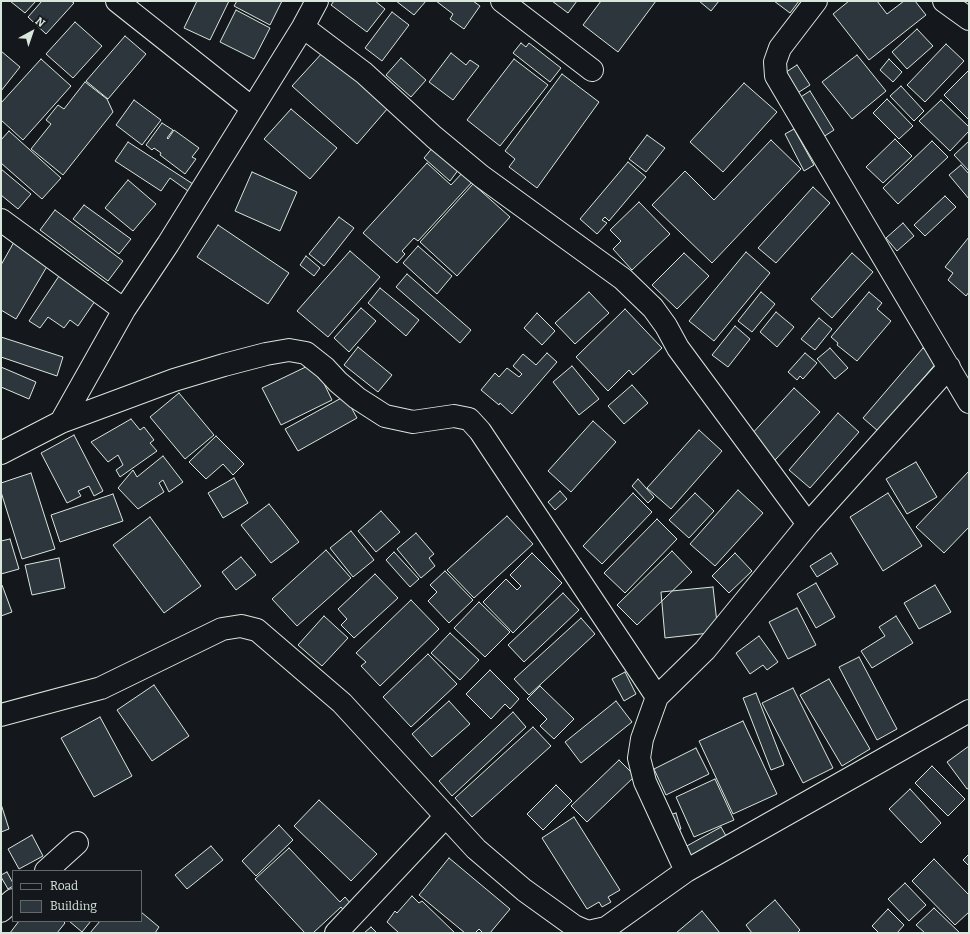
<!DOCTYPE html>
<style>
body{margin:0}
#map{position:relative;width:970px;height:934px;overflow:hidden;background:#14181c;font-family:Bitter,serif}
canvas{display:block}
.frame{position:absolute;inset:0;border:2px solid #d8e6dc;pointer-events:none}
.legend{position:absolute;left:12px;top:870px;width:130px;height:52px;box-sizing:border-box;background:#14181c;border:1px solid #626a69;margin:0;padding:5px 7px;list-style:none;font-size:12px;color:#d8e6dc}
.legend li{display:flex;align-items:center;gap:8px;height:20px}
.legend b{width:20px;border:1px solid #626a69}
.north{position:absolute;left:12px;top:12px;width:40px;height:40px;-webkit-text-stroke:3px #14181c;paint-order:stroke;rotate:40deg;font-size:11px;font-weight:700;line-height:16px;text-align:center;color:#d8e6dc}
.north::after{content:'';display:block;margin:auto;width:14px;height:18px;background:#d8e6dc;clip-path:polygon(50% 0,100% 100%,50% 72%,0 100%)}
</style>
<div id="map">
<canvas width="970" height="934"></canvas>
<div class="frame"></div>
<ul class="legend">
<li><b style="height:5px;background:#14181c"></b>Road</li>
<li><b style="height:11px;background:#2c363c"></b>Building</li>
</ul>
<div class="north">N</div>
</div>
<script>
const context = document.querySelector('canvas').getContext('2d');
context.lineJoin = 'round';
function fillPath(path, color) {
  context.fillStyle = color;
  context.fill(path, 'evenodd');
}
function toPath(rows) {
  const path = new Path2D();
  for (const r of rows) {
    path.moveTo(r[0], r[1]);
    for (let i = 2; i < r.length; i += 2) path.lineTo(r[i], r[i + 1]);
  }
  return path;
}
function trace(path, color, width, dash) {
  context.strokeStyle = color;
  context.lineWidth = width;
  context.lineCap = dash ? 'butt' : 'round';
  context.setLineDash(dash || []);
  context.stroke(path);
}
const building = toPath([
 [10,1,36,1,25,13,10,1],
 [42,1,71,1,74,3,46,34,28,17,42,1],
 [197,1,229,1,210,40,184,28,197,1],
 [237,1,282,1,270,25,234,6,237,1],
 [334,1,375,1,385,9,367,32,331,5,334,1],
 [396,1,426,1,414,15,396,1],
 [436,1,473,1,480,6,464,29,450,19,453,14,436,1],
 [552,1,577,1,568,13,552,1],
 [601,1,656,1,618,52,583,25,601,1],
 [699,1,719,1,711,11,699,1],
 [774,1,799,1,790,13,774,1],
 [849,1,877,1,887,14,904,1,915,1,926,15,869,60,833,14,849,1],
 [236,10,270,28,254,59,220,42,236,10],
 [392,12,409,25,382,61,365,48,392,12],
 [75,22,102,46,73,78,46,54,75,22],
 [917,29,933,46,907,69,892,52,917,29],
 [125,36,146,54,108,99,86,81,125,36],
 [521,43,526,47,529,43,561,68,550,82,513,53,521,43],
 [946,44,964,61,925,102,907,85,946,44],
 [1,51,20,67,1,91,1,51],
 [324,51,388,108,357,144,292,86,324,51],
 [451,53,466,65,470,60,479,66,453,100,429,82,451,53],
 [857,55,886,91,852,119,822,82,857,55],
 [401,58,426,80,411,97,386,75,401,58],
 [41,59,71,86,23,140,1,120,1,103,41,59],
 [514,59,548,85,500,146,467,120,514,59],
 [889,59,902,72,893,82,880,70,889,59],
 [797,65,810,85,796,94,783,74,797,65],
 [969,70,969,120,944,95,969,70],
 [562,74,599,102,537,188,509,167,515,159,505,151,562,74],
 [85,82,107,99,113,112,63,175,31,149,51,124,46,120,58,105,64,109,85,82],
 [744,83,777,112,723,172,690,142,744,83],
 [901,86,924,111,914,121,890,96,901,86],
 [810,91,834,130,820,139,796,100,810,91],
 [887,99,913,126,899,139,873,113,887,99],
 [134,100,161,120,142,145,116,125,134,100],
 [941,100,969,127,969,131,950,151,919,121,941,100],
 [291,109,337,148,310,179,264,139,291,109],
 [162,123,173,130,167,138,168,139,174,130,199,148,192,157,196,159,185,174,160,155,161,153,154,148,152,150,146,145,162,123],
 [794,129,814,165,804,171,785,134,794,129],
 [9,131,61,178,42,199,1,163,1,140,9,131],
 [647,135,665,148,646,172,629,159,647,135],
 [895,139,912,156,883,183,866,167,895,139],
 [771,140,801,169,712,263,652,205,685,171,714,200,771,140],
 [932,141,948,157,898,204,883,188,932,141],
 [969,141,969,171,954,155,969,141],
 [128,142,193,184,188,191,170,178,161,191,115,161,128,142],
 [433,147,459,169,450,181,424,158,433,147],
 [628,162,646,177,609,221,605,217,602,220,607,223,597,234,580,219,628,162],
 [427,163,451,185,463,172,473,181,418,241,414,238,402,251,405,254,397,263,363,233,427,163],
 [961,165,969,174,969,199,949,175,961,165],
 [1,169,31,194,18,209,1,195,1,169],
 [252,172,297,192,280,231,235,211,252,172],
 [128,180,156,204,133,231,105,208,128,180],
 [473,184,510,217,457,276,420,242,473,184],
 [813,187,830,203,776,263,758,248,813,187],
 [945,196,956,207,925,236,914,225,945,196],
 [639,202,670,234,632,270,613,249,621,241,610,230,639,202],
 [84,205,131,239,119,254,73,219,84,205],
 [55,210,123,261,108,281,40,230,55,210],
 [339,217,354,228,324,266,309,254,339,217],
 [903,223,914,236,897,251,886,238,903,223],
 [218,225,289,273,268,304,197,257,218,225],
 [969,237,969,292,966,296,948,280,953,273,945,267,969,237],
 [14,242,49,263,16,319,1,310,1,265,14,242],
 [418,246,452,276,437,294,403,263,418,246],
 [350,251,380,277,328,337,297,311,350,251],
 [746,252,770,273,714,341,689,321,746,252],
 [684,253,709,276,677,309,652,285,684,253],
 [852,253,873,272,832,318,811,299,852,253],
 [306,256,320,268,314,276,300,265,306,256],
 [407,274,471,330,460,343,396,287,407,274],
 [59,276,95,301,78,326,70,320,64,328,48,317,40,328,29,321,59,276],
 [380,288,419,320,406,336,368,303,380,288],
 [589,292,609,313,575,344,555,323,589,292],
 [761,292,775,304,752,332,738,321,761,292],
 [869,292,882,303,877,309,891,321,857,361,837,345,838,343,831,337,869,292],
 [361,308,376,321,349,352,334,338,361,308],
 [625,309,662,348,633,375,629,370,608,391,576,357,625,309],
 [776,312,794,327,777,347,760,332,776,312],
 [537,313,555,331,542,345,524,328,537,313],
 [819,318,832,329,815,350,801,339,819,318],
 [735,326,750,339,728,367,712,355,735,326],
 [1,337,63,357,57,376,1,357,1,337],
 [358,347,392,375,378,392,344,365,358,347],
 [830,348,848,368,835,379,817,359,830,348],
 [923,348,938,361,878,431,863,418,923,348],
 [547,353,557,362,512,414,500,403,499,405,481,390,495,373,499,377,507,368,519,377,522,374,513,366,523,354,536,365,547,353],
 [805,353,817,363,803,379,800,376,797,380,788,372,805,353],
 [314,363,332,400,281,425,262,388,314,363],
 [572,366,599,399,579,415,553,382,572,366],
 [1,367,36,382,29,399,1,387,1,367],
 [632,385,648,403,624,424,608,406,632,385],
 [794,388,820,412,775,460,749,437,794,388],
 [179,393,214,435,185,459,150,417,179,393],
 [345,396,357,418,298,451,285,429,345,396],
 [838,413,859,432,810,488,789,470,838,413],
 [131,419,140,430,144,427,154,440,150,443,157,451,120,477,116,470,123,465,118,455,108,462,91,442,131,419],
 [593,421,616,442,571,492,548,471,593,421],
 [699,430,722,451,671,509,647,488,699,430],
 [74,435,103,491,94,496,89,486,78,491,81,496,67,503,41,453,74,435],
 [216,436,244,464,233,475,223,464,206,479,189,462,216,436],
 [163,456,183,482,169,492,163,480,159,483,164,492,138,509,118,488,133,470,137,477,163,456],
 [916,462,937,497,907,514,886,479,916,462],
 [969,471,969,527,944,553,916,527,969,471],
 [31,473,55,549,22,559,1,492,1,483,31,473],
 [234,478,248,503,223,518,208,493,234,478],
 [638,479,654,497,648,503,632,486,638,479],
 [738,490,763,513,715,566,690,544,738,490],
 [560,491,567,499,555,510,548,502,560,491],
 [633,493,652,512,602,564,583,546,633,493],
 [695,493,714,511,689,538,669,520,695,493],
 [888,493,922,546,883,571,850,517,888,493],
 [113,494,123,521,60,542,51,515,113,494],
 [269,504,299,542,271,563,241,525,269,504],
 [381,511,400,532,376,552,358,531,381,511],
 [507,516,533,544,474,598,447,570,507,516],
 [150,517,201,586,164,613,113,545,150,517],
 [657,519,677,539,625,593,604,573,657,519],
 [351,531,374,560,353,577,330,548,351,531],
 [416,533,434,554,429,558,435,566,421,578,397,549,416,533],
 [10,539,19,569,1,574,1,541,10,539],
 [326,550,351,578,297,626,272,599,326,550],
 [672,551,692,572,637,625,617,605,672,551],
 [394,552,419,579,410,587,386,560,394,552],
 [532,553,562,583,513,633,483,602,506,579,517,590,521,586,510,575,532,553],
 [735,553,752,571,729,593,712,576,735,553],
 [831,553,838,564,817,577,810,566,831,553],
 [241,557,256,575,236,590,222,572,241,557],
 [59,558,65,588,32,595,25,565,59,558],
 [445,571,473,600,449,623,428,601,437,592,430,585,445,571],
 [375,574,398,598,354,638,341,625,347,619,338,609,375,574],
 [816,583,835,617,816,628,797,594,816,583],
 [1,585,2,585,12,612,1,616,1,585],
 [935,585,951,612,919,629,904,603,935,585],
 [713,587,718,632,665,638,661,592,713,587],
 [563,593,579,610,524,662,508,645,563,593],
 [411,600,439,629,380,686,361,666,366,662,356,653,411,600],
 [479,602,510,632,485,657,454,628,479,602],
 [797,608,816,645,788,659,769,622,797,608],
 [324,616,348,638,322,666,298,645,324,616],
 [896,616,913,643,872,668,861,651,885,636,879,627,896,616],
 [581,618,595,634,529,695,514,679,581,618],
 [450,633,479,660,460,680,431,653,450,633],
 [759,636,778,662,767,670,763,665,750,674,736,653,759,636],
 [428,654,457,684,411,727,383,697,428,654],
 [859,657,897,729,877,740,839,667,859,657],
 [490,670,519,699,510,709,505,704,491,719,466,694,490,670],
 [625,672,636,694,624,701,612,679,625,672],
 [829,679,870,749,842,766,800,695,829,679],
 [154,685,189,736,152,761,117,710,154,685],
 [540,686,574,719,554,739,540,726,547,719,527,699,540,686],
 [793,688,833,768,803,783,762,703,793,688],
 [756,693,784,765,771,770,743,698,756,693],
 [449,701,470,724,432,757,412,734,449,701],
 [616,701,632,722,581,763,565,742,616,701],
 [513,712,526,727,452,796,439,781,513,712],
 [100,717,132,776,94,797,61,738,100,717],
 [743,721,777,794,733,814,699,741,743,721],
 [533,727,551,746,472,817,455,798,533,727],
 [969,746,969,788,967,789,947,762,969,746],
 [696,748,709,774,666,795,654,769,696,748],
 [619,760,635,776,587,822,571,806,619,760],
 [932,766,965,799,948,816,915,783,932,766],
 [715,779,734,820,694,837,676,797,715,779],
 [556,785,572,801,543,830,527,814,556,785],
 [910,789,941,823,921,843,889,809,910,789],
 [319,800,377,854,351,881,294,826,319,800],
 [1,804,9,829,1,832,1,804],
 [676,813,681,829,671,832,666,816,676,813],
 [574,817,620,890,608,897,611,902,602,907,599,902,587,909,542,838,574,817],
 [279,825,293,840,256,876,242,861,279,825],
 [721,827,730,843,694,863,685,847,721,827],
 [32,835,43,856,19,869,8,849,32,835],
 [211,846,223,860,187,889,175,875,211,846],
 [289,848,340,902,345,897,352,905,345,912,341,907,313,933,305,933,255,879,289,848],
 [969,854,969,866,963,860,969,854],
 [449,858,510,909,490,933,483,933,479,929,475,933,465,933,419,895,449,858],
 [934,859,969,895,969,912,955,925,912,881,934,859],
 [7,872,13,883,13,886,8,889,1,877,1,875,7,872],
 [905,883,926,905,909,921,888,899,905,883],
 [412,896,419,903,422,901,455,933,399,933,387,922,395,911,397,913,412,896],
 [775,900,800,930,797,933,752,933,746,925,775,900],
 [934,908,960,933,925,933,916,925,934,908],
 [888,909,904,925,897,933,879,933,872,926,888,909],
 [702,911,720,933,676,933,702,911],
 [141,912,159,927,155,933,90,933,100,921,141,921,141,912],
 [19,921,63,921,65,923,57,933,10,933,19,921],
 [69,921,91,921,82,932,69,921],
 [371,927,377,933,364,933,371,927]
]);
const minor = toPath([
 [117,1,252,108],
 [502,1,592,70],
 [816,1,780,48,775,62,776,76,969,402],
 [944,1,969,19],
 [303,27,364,73,434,137,481,176,623,279,653,308,666,326,678,348,808,524],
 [1,220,124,310],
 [61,422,124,310,168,244,303,27,317,1],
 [1,453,61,422,174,380,224,365,266,354,289,350,306,353,325,368,338,382,357,398,385,416,413,422,454,416,469,419,480,431,657,697],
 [1,715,101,688,222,629,241,626,257,630,342,703,476,849,524,890,574,926,588,932,606,928,686,871,969,711],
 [46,871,77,843],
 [686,871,645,782,639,758,642,739,657,697,705,650,808,524,949,367],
 [1,911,13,900],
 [336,933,446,816]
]);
fillPath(building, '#2c363c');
trace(building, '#d8e6dc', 1);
trace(minor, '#d8e6dc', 24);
trace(minor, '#14181c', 22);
</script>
